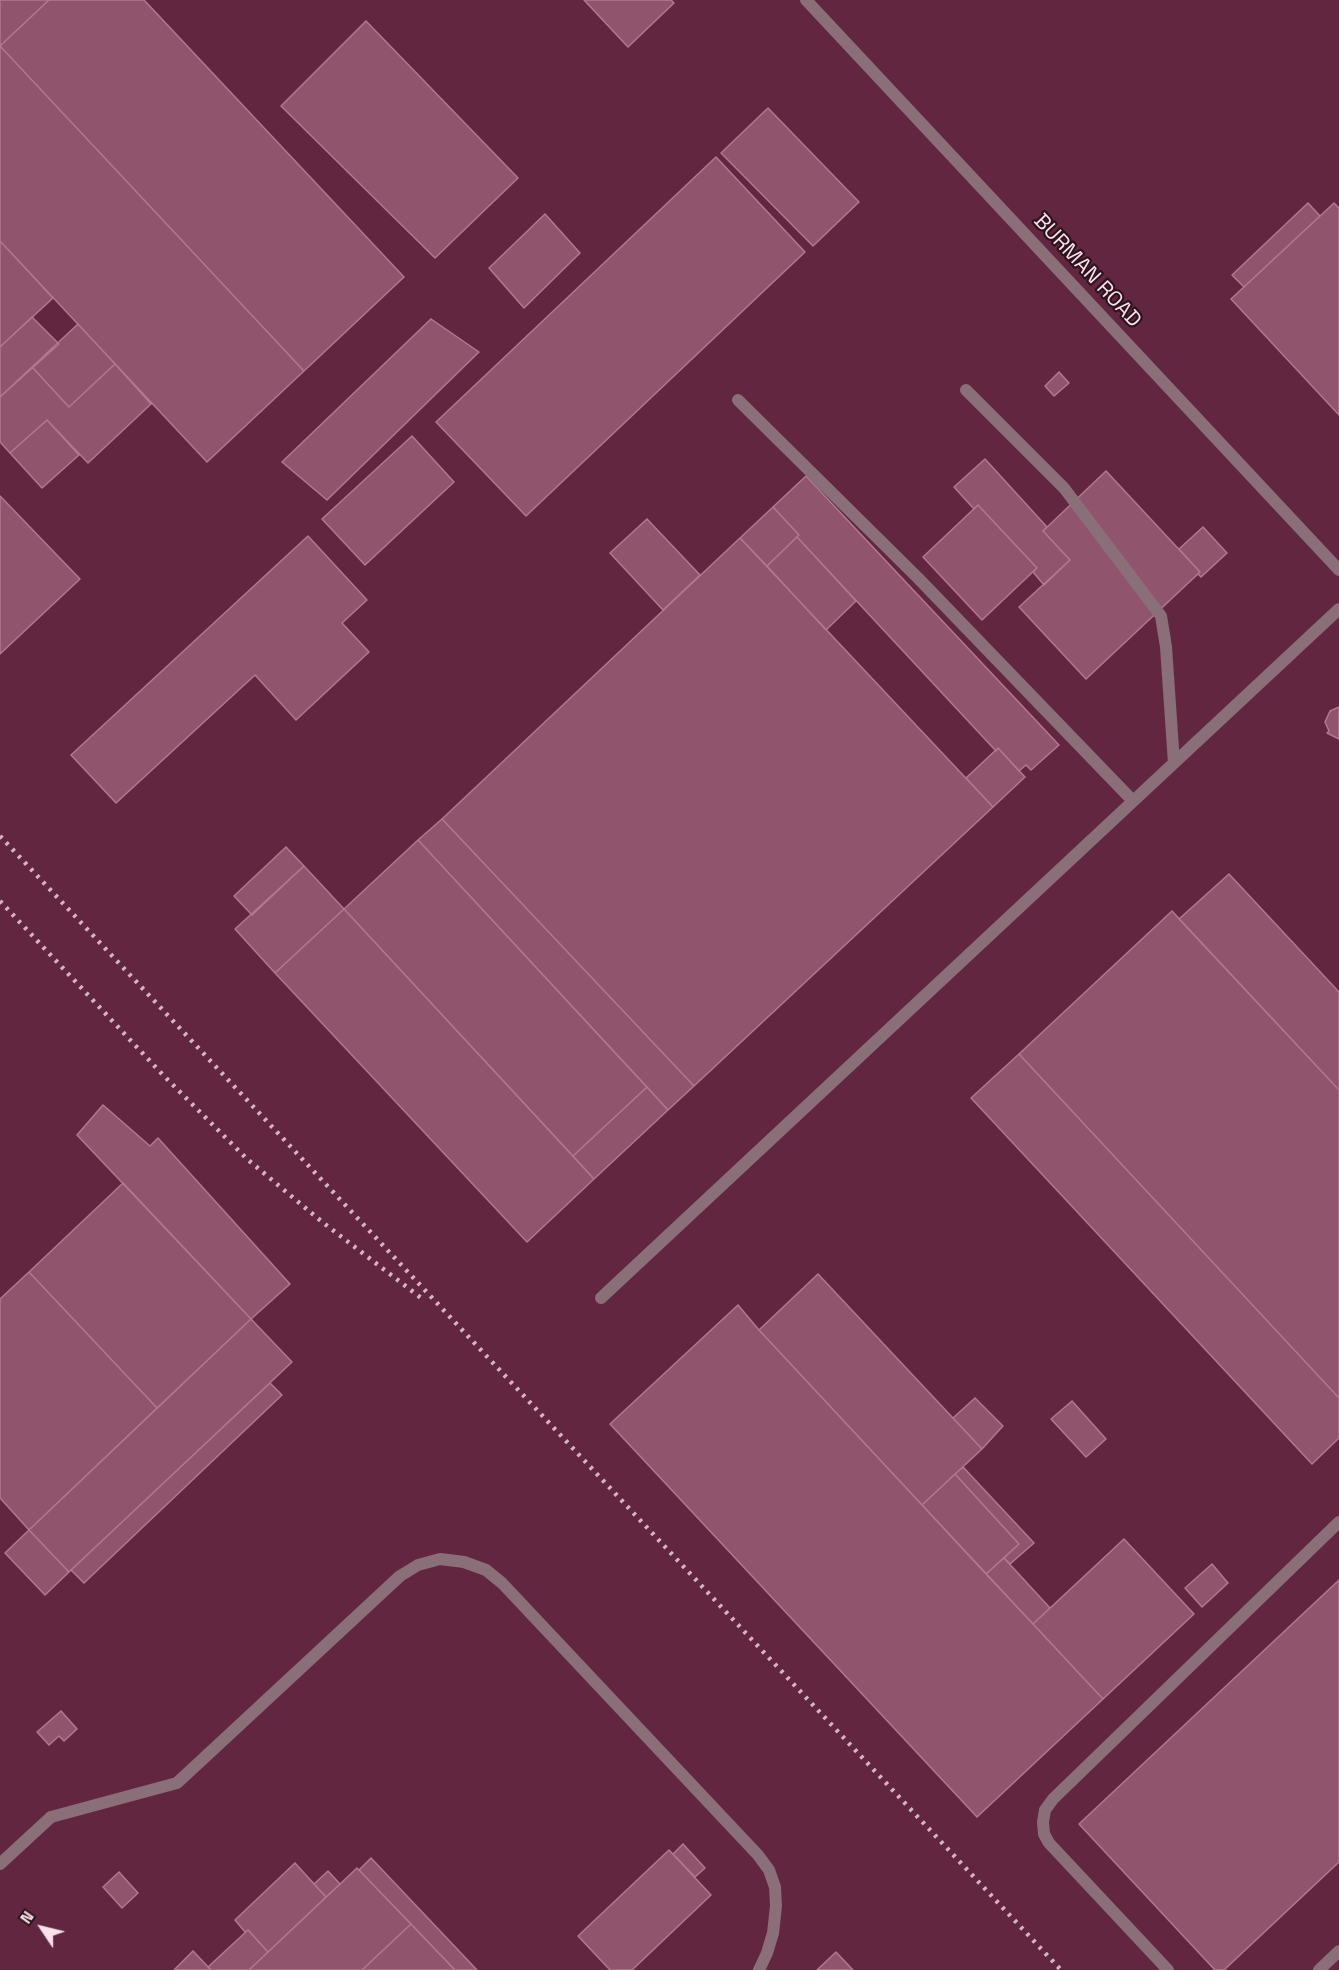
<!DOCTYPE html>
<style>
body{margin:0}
#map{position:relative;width:1339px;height:1970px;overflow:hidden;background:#552038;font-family:"Space Grotesk",sans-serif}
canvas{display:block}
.north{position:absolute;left:12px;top:1898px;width:60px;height:60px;-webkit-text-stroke:4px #2c141e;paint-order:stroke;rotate:305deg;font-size:16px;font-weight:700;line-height:24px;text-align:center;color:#fce0ea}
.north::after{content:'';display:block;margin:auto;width:21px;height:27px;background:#fce0ea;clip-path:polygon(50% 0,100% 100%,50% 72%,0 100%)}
</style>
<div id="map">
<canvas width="1339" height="1970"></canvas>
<div class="north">N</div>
</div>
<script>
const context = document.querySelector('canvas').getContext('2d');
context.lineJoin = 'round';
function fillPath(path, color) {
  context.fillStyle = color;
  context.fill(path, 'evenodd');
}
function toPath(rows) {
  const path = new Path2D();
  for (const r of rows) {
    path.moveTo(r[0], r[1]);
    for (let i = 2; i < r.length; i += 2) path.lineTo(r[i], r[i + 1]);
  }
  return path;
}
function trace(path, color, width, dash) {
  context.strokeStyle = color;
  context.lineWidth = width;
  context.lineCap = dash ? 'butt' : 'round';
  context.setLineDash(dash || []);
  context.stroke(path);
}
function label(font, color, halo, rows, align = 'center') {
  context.font = font + ' "Space Grotesk",sans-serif';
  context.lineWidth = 4.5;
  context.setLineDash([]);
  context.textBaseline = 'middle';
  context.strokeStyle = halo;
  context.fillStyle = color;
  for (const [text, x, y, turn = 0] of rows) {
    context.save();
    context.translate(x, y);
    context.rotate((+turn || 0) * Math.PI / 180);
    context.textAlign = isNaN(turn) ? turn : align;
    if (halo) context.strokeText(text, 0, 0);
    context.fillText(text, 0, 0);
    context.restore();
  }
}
const built = toPath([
 [0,0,1339,0,1339,1970,0,1970]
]);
const building = toPath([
 [0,0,49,0,0,46,0,0],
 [49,0,144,0,404,277,304,371,0,46,49,0],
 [584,0,671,0,674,3,628,47,584,0],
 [366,21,518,178,435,258,281,106,366,21],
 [0,46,304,371,207,462,0,241,0,46],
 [768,108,859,202,813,246,721,153,768,108],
 [716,157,805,252,526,516,436,422,716,157],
 [1308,203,1320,216,1244,287,1232,275,1308,203],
 [1334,203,1339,208,1339,415,1231,299,1334,203],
 [545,214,580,253,524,308,489,268,545,214],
 [0,241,53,298,0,347,0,241],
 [32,317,59,344,0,397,0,347,32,317],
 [431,319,479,352,327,500,282,462,431,319],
 [78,324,115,364,69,407,32,367,78,324],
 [115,364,151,404,88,463,47,420,10,453,0,442,0,397,32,367,69,407,115,364],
 [1059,372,1069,383,1054,396,1045,386,1059,372],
 [47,420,79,455,42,488,10,453,47,420],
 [412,436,454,482,365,565,322,519,412,436],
 [985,459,1047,527,1043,531,1070,560,1044,585,1033,572,1037,568,978,505,974,509,954,487,985,459],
 [1106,471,1200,572,1086,679,1019,607,1070,560,1043,531,1106,471],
 [806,476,1059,745,1031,770,1026,765,1019,771,998,748,996,751,797,537,799,535,773,507,806,476],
 [0,496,80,579,0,654,0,496],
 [978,505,1037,568,982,620,923,557,978,505],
 [773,507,799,535,767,566,740,538,773,507],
 [647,519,700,575,663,610,610,553,647,519],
 [1203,527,1227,553,1201,577,1198,574,1200,572,1179,549,1203,527],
 [308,536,367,600,342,623,369,652,296,720,255,675,116,803,71,755,308,536],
 [797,537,856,601,826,630,767,566,797,537],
 [740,538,993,807,694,1086,442,819,740,538],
 [1339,707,1339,739,1327,733,1329,731,1325,722,1330,711,1339,707],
 [998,748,1025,777,993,807,966,778,998,748],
 [442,819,694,1086,668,1110,418,840,442,819],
 [418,840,647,1087,573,1156,344,909,418,840],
 [286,847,304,866,252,915,234,896,286,847],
 [304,866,344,909,275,973,235,929,304,866],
 [1229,874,1339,992,1339,1090,1179,919,1229,874],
 [344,909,594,1179,527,1242,275,973,344,909],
 [1172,911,1339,1090,1339,1398,1019,1054,1172,911],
 [1019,1054,1339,1398,1339,1438,1312,1464,971,1098,1019,1054],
 [647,1087,668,1110,594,1179,573,1156,647,1087],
 [103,1105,150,1146,158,1138,290,1284,251,1319,77,1135,103,1105],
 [123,1183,251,1319,157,1408,29,1272,123,1183],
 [29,1272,157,1408,29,1530,0,1498,0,1299,29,1272],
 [818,1274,982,1449,922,1505,759,1330,818,1274],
 [738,1305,759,1330,1103,1699,977,1817,610,1424,738,1305],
 [251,1319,292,1362,69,1572,29,1530,251,1319],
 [270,1383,282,1395,84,1583,71,1570,270,1383],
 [975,1398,1003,1426,982,1449,953,1418,975,1398],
 [1072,1401,1106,1439,1086,1457,1051,1419,1072,1401],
 [963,1467,1034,1543,1010,1564,1004,1558,1019,1544,955,1474,963,1467],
 [955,1474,1019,1544,986,1574,922,1505,955,1474],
 [29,1530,69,1572,45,1595,5,1553,29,1530],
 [1124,1539,1194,1614,1103,1699,1033,1624,1124,1539],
 [1004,1558,1050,1608,1033,1624,986,1574,1004,1558],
 [1212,1564,1228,1583,1202,1607,1185,1588,1212,1564],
 [1339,1580,1339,1862,1224,1970,1215,1970,1079,1824,1339,1580],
 [61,1711,77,1729,64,1741,59,1736,49,1745,37,1732,61,1711],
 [683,1844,705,1868,695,1877,673,1854,683,1844],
 [669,1850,711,1895,632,1970,610,1970,578,1936,669,1850],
 [371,1858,477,1970,455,1970,359,1870,371,1858],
 [295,1863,326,1897,268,1952,248,1930,245,1932,235,1920,295,1863],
 [357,1868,411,1924,362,1970,249,1970,357,1868],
 [328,1871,340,1884,326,1897,314,1884,328,1871],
 [119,1872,138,1893,122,1908,103,1887,119,1872],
 [411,1924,455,1970,362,1970,411,1924],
 [248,1930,268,1952,249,1970,211,1970,208,1967,248,1930],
 [193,1951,211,1970,174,1970,193,1951],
 [836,1952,853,1970,817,1970,836,1952]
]);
const service = toPath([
 [966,390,1064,488,1161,616,1166,647,1174,763],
 [738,400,918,578,1133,801],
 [601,1298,1339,609],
 [51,1817,177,1783,400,1576,418,1565,440,1559,464,1562,486,1570,502,1583,758,1855,769,1870,775,1887,776,1906,773,1933,767,1953,759,1970],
 [1168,1970,1049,1843,1044,1834,1043,1822,1045,1810,1053,1799,1339,1522],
 [1319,1970,1339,1951]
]);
const minor = toPath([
 [806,0,1339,570],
 [0,1864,51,1817]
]);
const rail = toPath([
 [0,836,1061,1970],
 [0,901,163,1075,247,1159,321,1221,425,1301]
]);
const streetNames = [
 ["BURMAN ROAD",1087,271,47]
];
fillPath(built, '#632641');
fillPath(building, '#90556d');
trace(building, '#b5778f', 1.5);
trace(service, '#8a6f79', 12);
trace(minor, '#8a6f79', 12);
trace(rail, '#d6b4c1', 4.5, [3, 6]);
label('21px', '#fce0ea', '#2c141e', streetNames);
</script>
